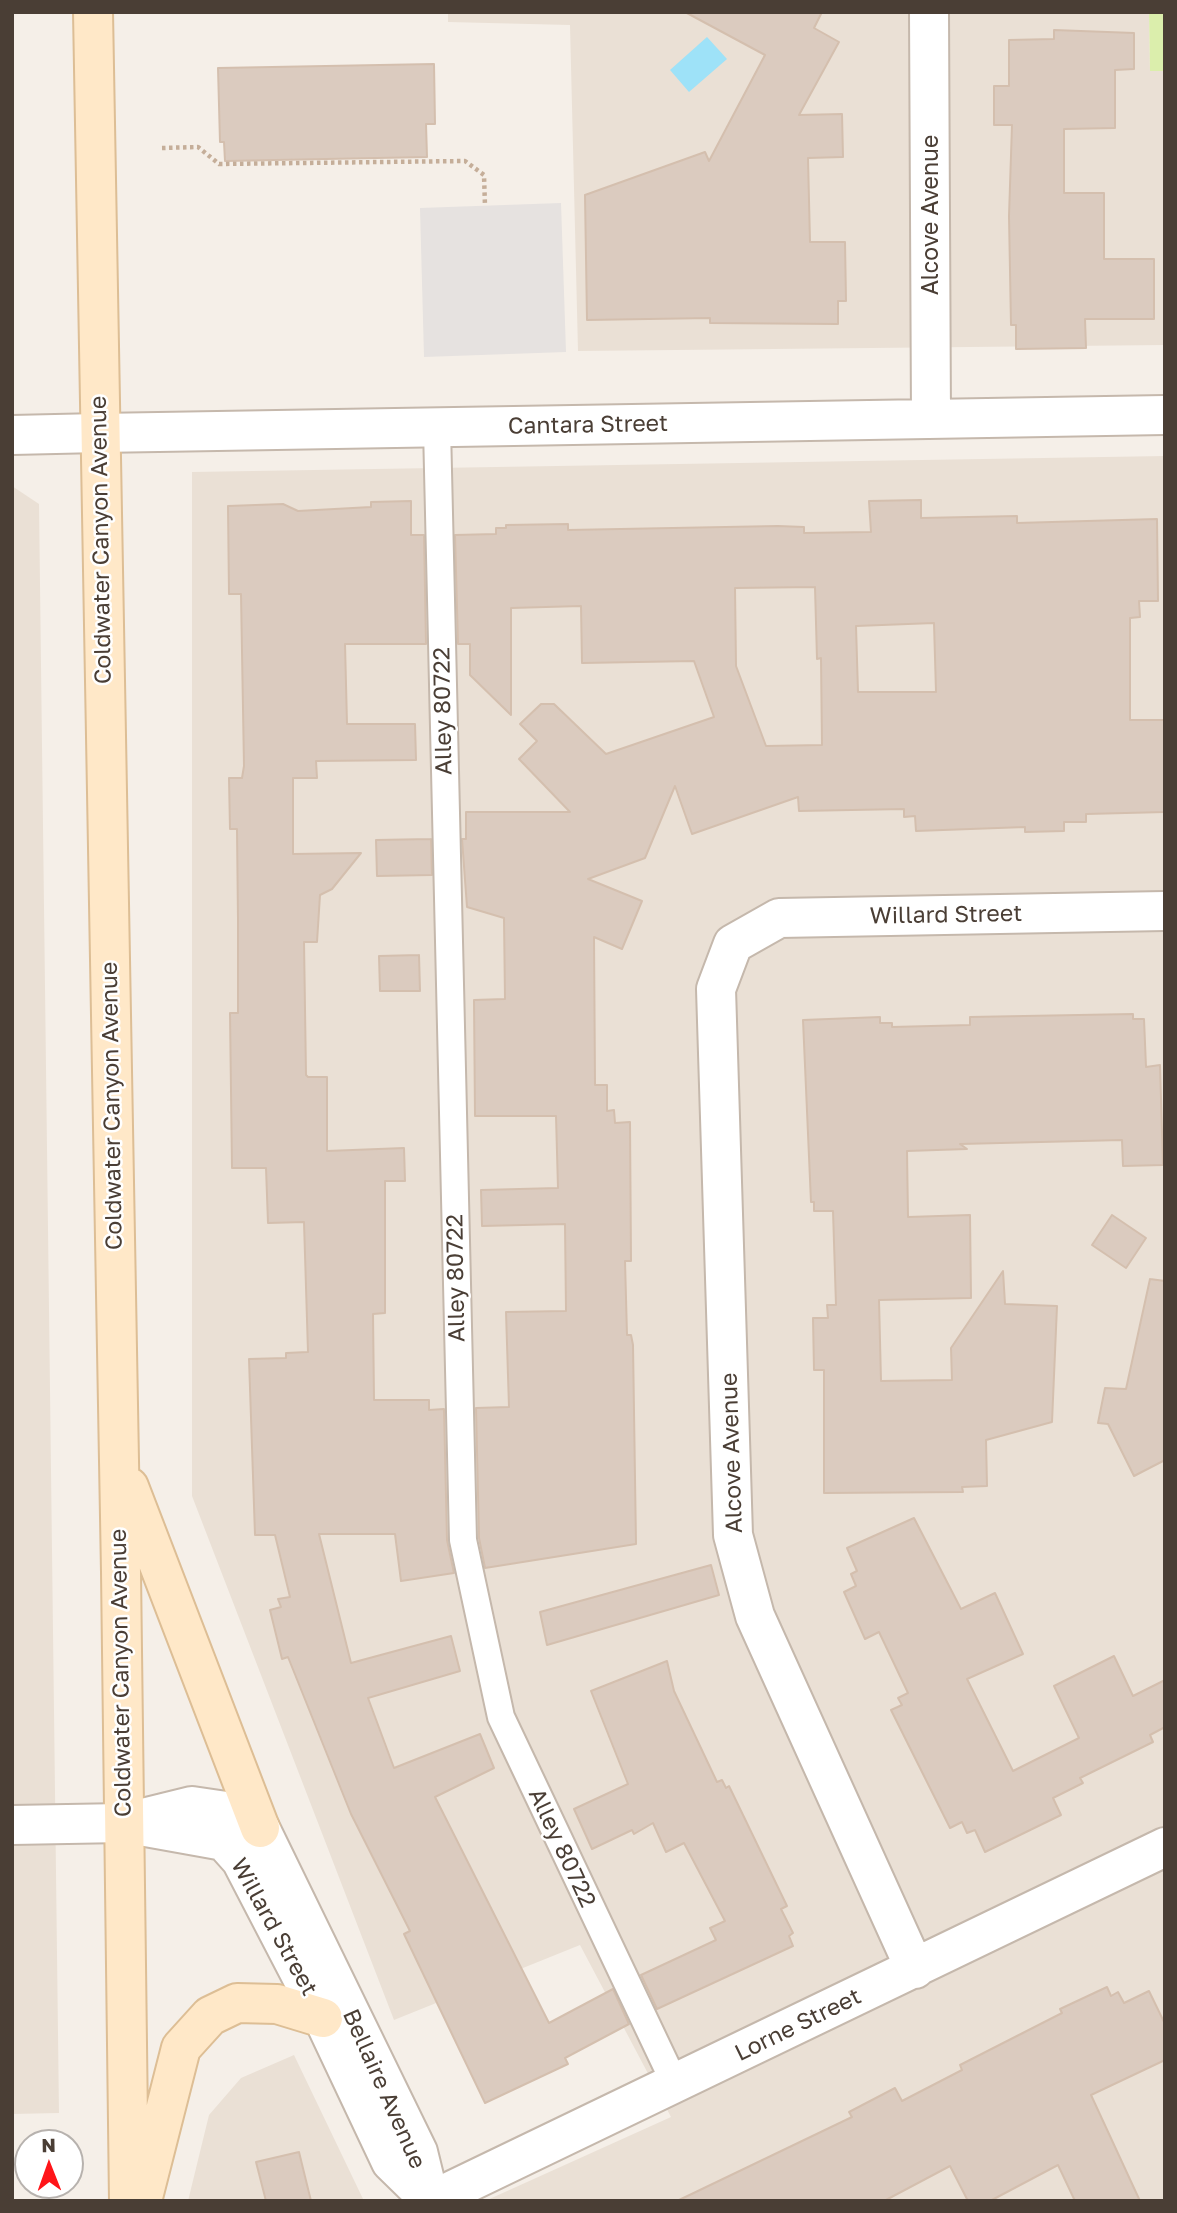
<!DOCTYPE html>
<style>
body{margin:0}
#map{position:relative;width:1177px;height:2213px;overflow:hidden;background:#f5efe8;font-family:"Golos Text",sans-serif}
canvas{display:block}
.frame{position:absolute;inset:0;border:14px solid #4a3e35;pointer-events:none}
.north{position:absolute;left:14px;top:2129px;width:70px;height:70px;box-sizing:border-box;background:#fff;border:2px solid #b7b2ae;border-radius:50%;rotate:359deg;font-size:19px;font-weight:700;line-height:28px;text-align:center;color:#4a3e35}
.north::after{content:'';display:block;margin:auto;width:24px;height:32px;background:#ff1519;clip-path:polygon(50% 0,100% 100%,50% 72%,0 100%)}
</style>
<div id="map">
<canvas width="1177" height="2213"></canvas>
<div class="frame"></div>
<div class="north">N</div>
</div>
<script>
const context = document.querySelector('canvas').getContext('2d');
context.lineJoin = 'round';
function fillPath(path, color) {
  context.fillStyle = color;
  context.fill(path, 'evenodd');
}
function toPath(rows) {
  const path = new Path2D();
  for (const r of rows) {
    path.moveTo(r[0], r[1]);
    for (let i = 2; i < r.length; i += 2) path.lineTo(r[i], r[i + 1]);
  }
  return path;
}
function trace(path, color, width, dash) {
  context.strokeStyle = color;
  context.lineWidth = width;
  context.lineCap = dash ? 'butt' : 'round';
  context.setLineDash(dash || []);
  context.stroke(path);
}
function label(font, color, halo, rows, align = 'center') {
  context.font = font + ' "Golos Text",sans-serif';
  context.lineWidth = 5;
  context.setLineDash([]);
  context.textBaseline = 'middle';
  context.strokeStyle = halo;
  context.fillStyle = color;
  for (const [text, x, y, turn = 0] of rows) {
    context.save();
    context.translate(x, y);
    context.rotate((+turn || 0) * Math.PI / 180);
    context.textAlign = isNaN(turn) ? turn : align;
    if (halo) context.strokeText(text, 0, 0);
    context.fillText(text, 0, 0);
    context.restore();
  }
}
const residential = toPath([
 [448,12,1149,12,1150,71,1165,71,1165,345,578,351,570,25,448,22],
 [1165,456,1165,2201,485,2201,671,2117,580,1945,394,2020,192,1496,192,472],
 [12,486,39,504,59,2113,12,2114],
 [294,2055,364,2201,188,2201,209,2115,241,2078]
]);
const green = toPath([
 [1149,12,1165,12,1165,71,1150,71]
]);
const parking = toPath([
 [561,203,566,352,424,357,420,208]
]);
const water = toPath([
 [707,37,727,59,689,92,670,70]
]);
const building = toPath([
 [685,12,822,12,814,28,839,42,799,115,842,114,843,157,808,158,810,242,845,242,846,301,838,301,838,324,710,323,710,318,587,320,585,195,705,152,709,161,765,55,685,12],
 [1054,30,1134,33,1134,69,1115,70,1115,128,1064,129,1064,193,1104,193,1104,259,1154,259,1154,319,1085,319,1086,348,1016,349,1016,325,1011,325,1009,216,1012,125,994,125,994,86,1009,86,1009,40,1054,39,1054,30],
 [434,64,435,124,426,124,427,157,225,161,224,142,220,142,218,68,434,64],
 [921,500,921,518,1017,516,1017,523,1157,519,1158,601,1139,601,1140,617,1130,618,1130,720,1165,720,1165,812,1086,814,1086,822,1064,822,1064,831,1025,832,1025,827,916,831,915,816,904,817,904,809,799,811,798,797,692,834,675,786,645,858,588,879,642,901,622,949,594,937,595,1085,607,1085,607,1111,614,1110,615,1123,630,1122,631,1261,625,1261,627,1335,631,1335,633,1345,636,1544,485,1568,479,1538,476,1408,509,1407,506,1312,566,1311,565,1224,482,1226,481,1190,558,1188,556,1116,475,1116,474,1000,505,999,504,918,467,907,462,839,466,839,466,812,570,812,519,759,537,741,520,724,541,704,554,704,606,754,714,717,694,661,582,663,581,606,511,608,511,715,470,675,470,644,458,644,455,535,496,534,496,528,506,528,506,525,568,524,568,530,778,526,804,527,804,533,871,532,869,501,921,500],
 [815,587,817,659,821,658,822,745,766,746,736,666,735,588,815,587],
 [934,623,936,692,858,692,856,626,934,623],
 [411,501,411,535,424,535,426,644,345,644,347,724,415,724,416,760,316,761,317,778,293,778,293,854,361,853,332,889,320,895,317,942,304,942,306,1075,308,1077,327,1077,327,1151,404,1148,405,1181,385,1181,385,1313,373,1314,374,1400,429,1400,429,1410,444,1409,447,1540,454,1573,401,1581,395,1534,319,1534,351,1663,451,1636,460,1671,368,1698,394,1768,480,1734,494,1768,435,1797,549,2023,613,1989,629,2024,565,2058,568,2064,485,2103,404,1934,410,1931,351,1814,288,1657,282,1659,270,1610,281,1607,278,1599,290,1597,275,1535,255,1535,249,1359,286,1358,286,1353,308,1352,304,1222,268,1223,266,1168,232,1168,230,1013,238,1013,238,920,237,829,230,829,229,778,242,778,244,766,241,594,229,594,228,506,283,504,298,511,371,507,371,502,411,501],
 [431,839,432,875,377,876,376,840,431,839],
 [419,955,420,991,380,991,379,956,419,955],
 [1133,1014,1133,1019,1144,1019,1146,1067,1160,1065,1163,1165,1123,1166,1122,1140,960,1144,967,1149,907,1151,908,1217,970,1215,971,1298,879,1300,881,1381,952,1380,951,1348,1003,1271,1005,1304,1057,1306,1052,1422,986,1440,987,1486,962,1487,963,1492,824,1493,824,1370,814,1370,813,1318,828,1318,827,1305,836,1305,833,1211,814,1211,814,1202,811,1202,803,1020,880,1017,880,1023,892,1023,892,1027,970,1025,970,1017,1133,1014],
 [1112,1215,1146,1238,1126,1268,1092,1245,1112,1215],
 [1150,1279,1165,1281,1165,1460,1134,1476,1108,1424,1098,1423,1105,1388,1126,1389,1150,1279],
 [914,1518,961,1609,995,1593,1023,1654,967,1679,1013,1771,1079,1738,1054,1686,1114,1656,1133,1696,1165,1680,1165,1727,1150,1735,1153,1742,1080,1778,1083,1783,1053,1798,1061,1815,985,1852,975,1830,967,1833,962,1822,950,1828,891,1710,902,1705,898,1698,908,1693,879,1632,865,1639,844,1592,856,1586,851,1574,857,1571,847,1548,914,1518],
 [711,1565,719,1595,547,1645,540,1612,711,1565],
 [667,1661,674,1691,717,1782,722,1780,726,1788,729,1786,787,1906,781,1909,793,1933,789,1936,793,1946,657,2009,641,1975,716,1940,710,1928,725,1921,684,1843,666,1852,653,1823,634,1834,632,1830,592,1849,574,1809,628,1784,591,1691,667,1661],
 [1107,1987,1111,1996,1118,1992,1124,2003,1149,1991,1165,2024,1165,2060,1091,2095,1140,2201,1075,2201,1058,2165,990,2201,968,2201,950,2166,884,2201,677,2201,852,2117,849,2112,895,2088,902,2101,962,2070,960,2065,1062,2013,1060,2009,1107,1987],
 [299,2152,311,2201,266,2201,256,2162,299,2152]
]);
const path = toPath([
 [162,148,198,147,219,164,465,161,484,175,485,206]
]);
const service = toPath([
 [437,428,463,1540,501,1717,675,2084]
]);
const minor = toPath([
 [929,12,931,419],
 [99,433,1165,415],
 [12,1825,123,1823],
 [915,1969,755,1616,733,1535,716,989,733,944,779,918,1165,911],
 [430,2201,1165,1847]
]);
const tertiary = toPath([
 [12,435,99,433],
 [123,1823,192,1806,226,1811,260,1828,418,2152,430,2201],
 [146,1827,224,1841,241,1860,323,2018,391,2162,430,2200]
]);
const secondary = toPath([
 [93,12,121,1572,129,2201],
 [129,1487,260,1828],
 [142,2201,181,2048,210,2016,237,2003,277,2004,323,2018]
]);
const streetNames = [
 ["Alcove Avenue",931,215,-90],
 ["Cantara Street",588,425,-1],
 ["Coldwater Canyon Avenue",101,540,-91],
 ["Alley 80722",443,711,-91],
 ["Willard Street",946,915,-1],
 ["Coldwater Canyon Avenue",112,1106,-91],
 ["Alley 80722",456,1278,-91],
 ["Alcove Avenue",732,1453,-92],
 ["Coldwater Canyon Avenue",121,1673,-91],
 ["Alley 80722",562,1848,65],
 ["Willard Street",274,1927,61],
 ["Lorne Street",798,2025,-26],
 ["Bellaire Avenue",384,2089,66]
];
fillPath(residential, '#eae0d5');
fillPath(green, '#dbeeac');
fillPath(parking, '#e6e2e0');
fillPath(water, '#9ee2f8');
fillPath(building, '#dbcbbf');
trace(building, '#d4bfae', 2);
trace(service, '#c5b8ac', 30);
trace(minor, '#c5b8ac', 42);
trace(tertiary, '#c5b8ac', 42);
trace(secondary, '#ddbe95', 42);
trace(path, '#c5ae99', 4.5, [3.5, 3.5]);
trace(service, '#fff', 26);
trace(minor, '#fff', 38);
trace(tertiary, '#fff', 38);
trace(secondary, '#ffe8c8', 38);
label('23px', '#4a3e35', '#fff', streetNames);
</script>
